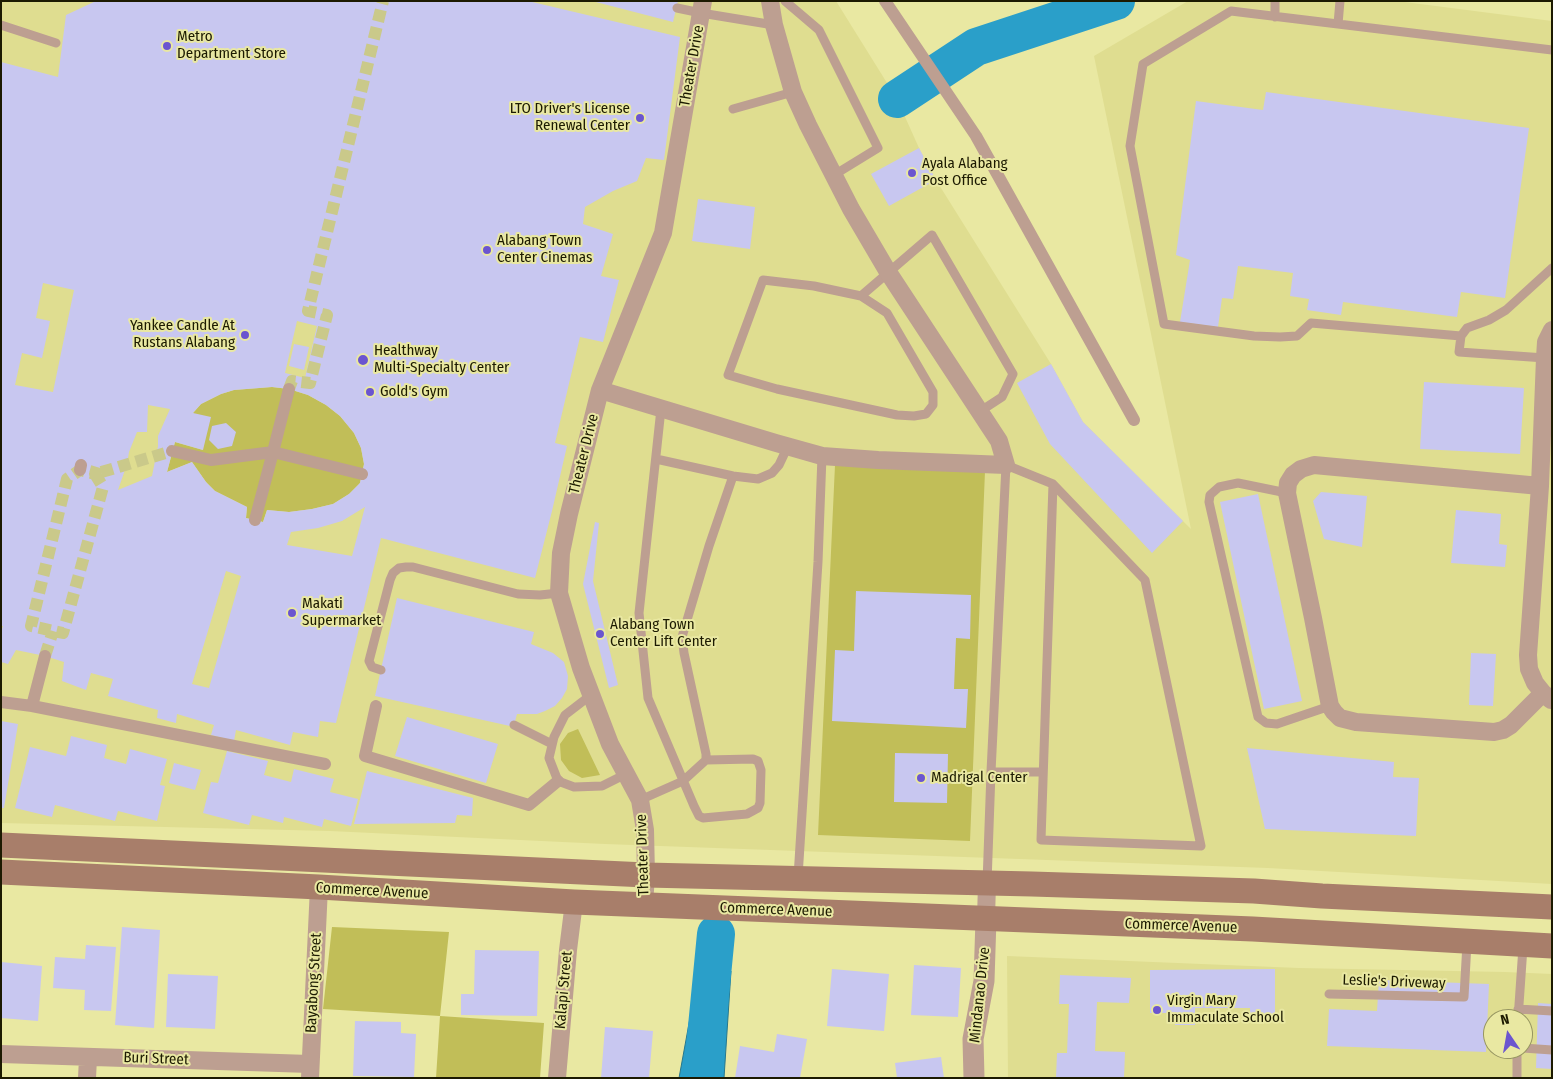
<!DOCTYPE html>
<style>
body{margin:0}
#map{position:relative;width:1553px;height:1079px;overflow:hidden;background:#e9e8a2;font-family:"Fira Sans Condensed",sans-serif}
canvas{display:block}
.frame{position:absolute;inset:0;border:2px solid #1c1a01;pointer-events:none}
.north{position:absolute;left:1483px;top:1009px;width:50px;height:50px;box-sizing:border-box;background:#e9e8a2;border:1px solid #979662;border-radius:50%;rotate:348deg;font-size:14px;font-weight:700;line-height:20px;text-align:center;color:#1c1a01}
.north::after{content:'';display:block;margin:auto;width:18px;height:22px;background:#6b55cf;clip-path:polygon(50% 0,100% 100%,50% 72%,0 100%)}
</style>
<div id="map">
<canvas width="1553" height="1079"></canvas>
<div class="frame"></div>
<div class="north">N</div>
</div>
<script>
const context = document.querySelector('canvas').getContext('2d');
context.lineJoin = 'round';
function fillPath(path, color) {
  context.fillStyle = color;
  context.fill(path, 'evenodd');
}
function toPath(rows) {
  const path = new Path2D();
  for (const r of rows) {
    path.moveTo(r[0], r[1]);
    for (let i = 2; i < r.length; i += 2) path.lineTo(r[i], r[i + 1]);
  }
  return path;
}
function trace(path, color, width, dash) {
  context.strokeStyle = color;
  context.lineWidth = width;
  context.lineCap = dash ? 'butt' : 'round';
  context.setLineDash(dash || []);
  context.stroke(path);
}
function label(font, color, halo, rows, align = 'center') {
  context.font = font + ' "Fira Sans Condensed",sans-serif';
  context.lineWidth = 4;
  context.setLineDash([]);
  context.textBaseline = 'middle';
  context.strokeStyle = halo;
  context.fillStyle = color;
  for (const [text, x, y, turn = 0] of rows) {
    context.save();
    context.translate(x, y);
    context.rotate((+turn || 0) * Math.PI / 180);
    context.textAlign = isNaN(turn) ? turn : align;
    if (halo) context.strokeText(text, 0, 0);
    context.fillText(text, 0, 0);
    context.restore();
  }
}
const built = toPath([
 [1,1,836,1,897,99,919,148,936,180,1051,364,1083,422,1191,529,1094,56,1188,1,1397,1,1552,21,1552,884,1268,868,605,844,330,831,1,823],
 [1007,956,1299,968,1505,972,1552,974,1552,1078,1008,1078],
 [1493,1019,1523,1019,1523,1049,1493,1049]
]);
const green = toPath([
 [272,387,289,389,308,395,326,405,340,416,354,433,361,448,364,464,360,483,349,494,333,504,312,509,289,512,267,510,263,522,246,518,247,507,215,491,206,482,192,462,167,472,175,442,203,450,193,413,201,404,221,394,234,390],
 [835,465,985,471,970,841,818,835],
 [578,729,600,775,582,778,569,771,561,760,560,744,568,733],
 [332,927,449,932,440,1016,544,1023,540,1078,436,1078,440,1016,323,1009]
]);
const water = toPath([
 [699,969,731,971,724,1078,679,1078,699,969]
]);
const river = toPath([
 [897,99,976,47,1116,1],
 [702,1078,716,934]
]);
const building = toPath([
 [96,1,528,1,680,37,664,160,646,158,637,181,613,191,585,207,583,224,613,234,601,276,619,280,603,342,580,337,555,443,567,446,552,511,535,578,381,538,336,723,320,721,318,737,293,732,290,745,236,730,234,741,211,735,214,725,177,714,176,723,157,718,158,710,108,696,113,679,91,673,86,690,62,681,64,662,45,656,16,650,8,664,1,662,1,632,3,626,1,626,1,62,58,77,66,15],
 [43,283,74,290,53,392,15,385,22,353,42,358,50,321,36,318],
 [297,321,317,326,305,378,285,373],
 [272,387,289,389,308,395,326,405,340,416,354,433,361,448,364,464,360,483,349,494,333,504,312,509,289,512,267,510,263,522,246,518,247,507,215,491,206,482,192,462,167,472,175,442,203,450,211,417,193,413,201,404,221,394,234,390],
 [148,405,170,409,158,436,158,446,152,476,118,490,127,464,129,452,137,432,147,432],
 [365,507,352,556,287,545,291,532,318,528,342,521],
 [226,571,241,576,209,688,192,684],
 [592,1,678,1,673,22],
 [1266,92,1529,128,1505,298,1461,292,1457,317,1343,302,1341,315,1307,310,1309,299,1290,296,1293,273,1238,266,1233,299,1222,298,1218,327,1180,322,1190,260,1176,255,1196,101,1263,110],
 [919,148,936,180,889,206,871,174],
 [698,199,755,207,750,249,692,241],
 [294,344,309,347,304,370,289,366],
 [1051,364,1083,422,1183,521,1152,553,1050,444,1017,383],
 [1424,382,1524,388,1520,454,1420,449],
 [226,423,236,432,232,446,218,449,209,440,212,426],
 [1321,492,1367,496,1362,547,1324,539,1313,501],
 [1258,494,1302,701,1264,709,1220,502],
 [1456,510,1501,514,1499,544,1507,545,1505,567,1451,563],
 [595,522,599,523,593,581,618,685,609,688,583,584],
 [856,591,971,595,970,639,956,638,954,689,968,689,966,728,832,721,835,650,854,651],
 [397,598,534,632,531,644,553,653,564,662,568,676,567,689,562,698,555,706,545,711,537,714,517,714,514,725,510,726,375,696],
 [1471,653,1496,654,1493,706,1469,705],
 [407,717,498,744,486,783,395,756],
 [1,721,18,724,4,808,1,808],
 [71,736,107,745,104,758,126,764,130,749,167,759,160,785,165,786,157,821,118,811,115,821,55,805,52,817,15,808,30,747,66,756],
 [1247,748,1394,762,1393,777,1419,778,1416,836,1265,829],
 [227,751,268,761,264,775,291,782,294,769,334,779,330,792,358,799,351,826,324,819,322,827,284,817,283,823,252,815,249,825,203,813,211,782,218,783],
 [895,753,948,754,947,803,894,802],
 [174,763,201,770,195,790,169,783],
 [367,771,473,798,472,816,457,815,455,823,354,824],
 [122,927,160,930,154,1028,115,1025],
 [86,945,116,947,111,1011,84,1010,85,990,53,988,55,957,85,959],
 [475,950,539,951,537,1016,461,1015,461,994,474,994],
 [1,962,42,966,38,1021,1,1018],
 [914,965,961,968,958,1017,911,1015],
 [832,969,889,974,884,1031,827,1026],
 [1275,969,1275,1017,1250,1017,1250,1008,1195,1008,1195,1025,1175,1025,1175,1013,1150,1013,1150,970],
 [168,974,218,976,215,1029,166,1027],
 [1060,975,1131,978,1129,1003,1097,1002,1095,1051,1125,1052,1124,1078,1056,1078,1057,1053,1067,1053,1069,1004,1059,1004],
 [1379,980,1489,984,1486,1052,1327,1046,1329,1009,1377,1011],
 [1538,1003,1552,1004,1552,1069,1536,1068],
 [355,1021,401,1022,401,1033,416,1034,414,1077,353,1076],
 [605,1027,653,1031,649,1078,601,1078],
 [777,1034,807,1039,800,1078,735,1078,740,1046,774,1052],
 [941,1057,944,1078,897,1078,895,1063]
]);
const pedestrianTunnel = toPath([
 [289,389,292,381,310,383,327,315,308,311,383,1],
 [97,467,95,474,80,470,67,479,31,626,63,633,103,487,95,474,172,451],
 [45,656,53,631]
]);
const service = toPath([
 [785,1,819,30,878,148,834,175],
 [677,8,701,13,774,25],
 [1275,17,1275,1],
 [1338,24,1340,1],
 [1,25,56,43],
 [733,109,793,92],
 [763,280,814,286,861,296,887,313,933,392,933,405,926,414,914,416,897,415,777,389,728,375,763,280],
 [861,296,932,235,1013,374,1002,397,979,412],
 [1461,336,1311,323,1297,336,1280,337,1254,336,1164,324,1130,146,1143,64,1231,11,1552,50],
 [1545,358,1459,352,1461,336,1467,328,1489,320,1506,310,1552,268],
 [661,409,639,613,648,698,694,806,699,816,703,818,747,814,758,808,760,803,761,770,758,761,753,759,706,760],
 [656,459,733,476,758,479,772,473,779,465,788,446],
 [1287,493,1238,483,1219,487,1210,495,1209,502,1258,717,1266,723,1277,724,1330,706],
 [381,670,372,667,369,661,390,580,393,573,399,568,406,567,413,567,518,594,540,595,559,593],
 [591,695,565,715,554,737,549,758,558,781,574,787,602,786,626,774],
 [514,725,552,744],
 [991,772,1043,772],
 [640,800,683,781,706,760,706,754,684,653,682,637,709,546,733,476],
 [798,877,818,562,822,456],
 [987,883,991,772,1006,465,1053,484,1145,580,1201,846,1041,840,1053,484],
 [1329,994,1464,997,1467,943],
 [1518,1009,1552,1011],
 [1518,1019,1523,947],
 [1523,1048,1552,1050],
 [1517,1049,1517,1078]
]);
const pedestrian = toPath([
 [885,1,976,136,1134,420],
 [172,451,211,460,273,452,289,389],
 [80,470,81,465],
 [255,520,273,452,362,474],
 [1,702,32,706,325,764],
 [32,706,45,656],
 [376,706,365,756,529,805,558,781]
]);
const minor = toPath([
 [600,390,776,443,822,456,878,460,1006,465,999,441,888,272,851,209,808,125,793,92,774,25,770,1],
 [1540,486,1314,465,1301,469,1293,475,1288,483,1287,493,1313,618,1330,706,1334,712,1340,718,1356,722,1494,732,1503,730,1511,725,1543,693],
 [1551,700,1543,693,1535,683,1529,669,1528,655,1540,486,1545,358,1546,342,1552,330],
 [644,905,646,875,645,830,640,800,610,744,581,668,559,593,561,553,569,514,600,390,663,233,703,1],
 [986,919,987,883],
 [1,1054,310,1064],
 [87,1078,88,1058],
 [310,1078,319,887],
 [557,1078,568,950,574,902]
]);
const tertiary = toPath([
 [974,1078,973,1039,984,981,986,919]
]);
const secondary = toPath([
 [1,845,646,875,1032,884,1254,891,1322,896,1552,907],
 [1,872,319,887,574,902,1253,929,1552,946]
]);
const markers = [
 [167,46,5,"#6b55cf"],
 [640,118,5,"#6b55cf"],
 [912,173,5,"#6b55cf"],
 [487,250,5,"#6b55cf"],
 [245,335,5,"#6b55cf"],
 [363,360,6,"#6b55cf"],
 [370,392,5,"#6b55cf"],
 [292,613,5,"#6b55cf"],
 [600,634,5,"#6b55cf"],
 [921,778,5,"#6b55cf"],
 [1157,1010,5,"#6b55cf"]
];
const poiNames = [
 ["Metro",177,37],
 ["Department Store",177,54],
 ["LTO Driver's License",630,109,"right"],
 ["Renewal Center",630,126,"right"],
 ["Ayala Alabang",922,164],
 ["Post Office",922,181],
 ["Alabang Town",497,241],
 ["Center Cinemas",497,258],
 ["Yankee Candle At",235,326,"right"],
 ["Rustans Alabang",235,343,"right"],
 ["Healthway",374,351],
 ["Multi-Specialty Center",374,368],
 ["Gold's Gym",380,392],
 ["Makati",302,604],
 ["Supermarket",302,621],
 ["Alabang Town",610,625],
 ["Center Lift Center",610,642],
 ["Madrigal Center",931,778],
 ["Virgin Mary",1167,1001],
 ["Immaculate School",1167,1018]
];
const streetNames = [
 ["Theater Drive",692,66,-80],
 ["Theater Drive",584,454,-76],
 ["Theater Drive",643,855,-92],
 ["Commerce Avenue",372,891,3],
 ["Commerce Avenue",776,910,2],
 ["Commerce Avenue",1181,926,2],
 ["Leslie's Driveway",1394,982,2],
 ["Bayabong Street",314,983,-87],
 ["Kalapi Street",564,990,-85],
 ["Mindanao Drive",980,995,-84],
 ["Buri Street",156,1059,2]
];
fillPath(built, '#dfdd90');
fillPath(green, '#c1be58');
fillPath(water, '#2a9fc9');
trace(water, '#26778d', 1);
trace(river, '#2a9fc9', 38);
fillPath(building, '#c8c7f0');
trace(pedestrianTunnel, '#cac98a', 12, [12, 6]);
trace(service, '#bd9f91', 9);
trace(pedestrian, '#bd9f91', 12);
trace(minor, '#bd9f91', 18);
trace(tertiary, '#bd9f91', 21);
trace(secondary, '#a87e6a', 25);
for (const [x, y, r, color] of markers) {
  const dot = new Path2D();
  dot.arc(x, y, r, 0, 2 * Math.PI);
  context.fillStyle = color;
  context.fill(dot);
  trace(dot, '#e9e8a2', 2);
}
label('15px', '#1c1a01', '#e9e8a2', poiNames, 'left');
label('15px', '#1c1a01', '#e9e8a2', streetNames);
</script>
